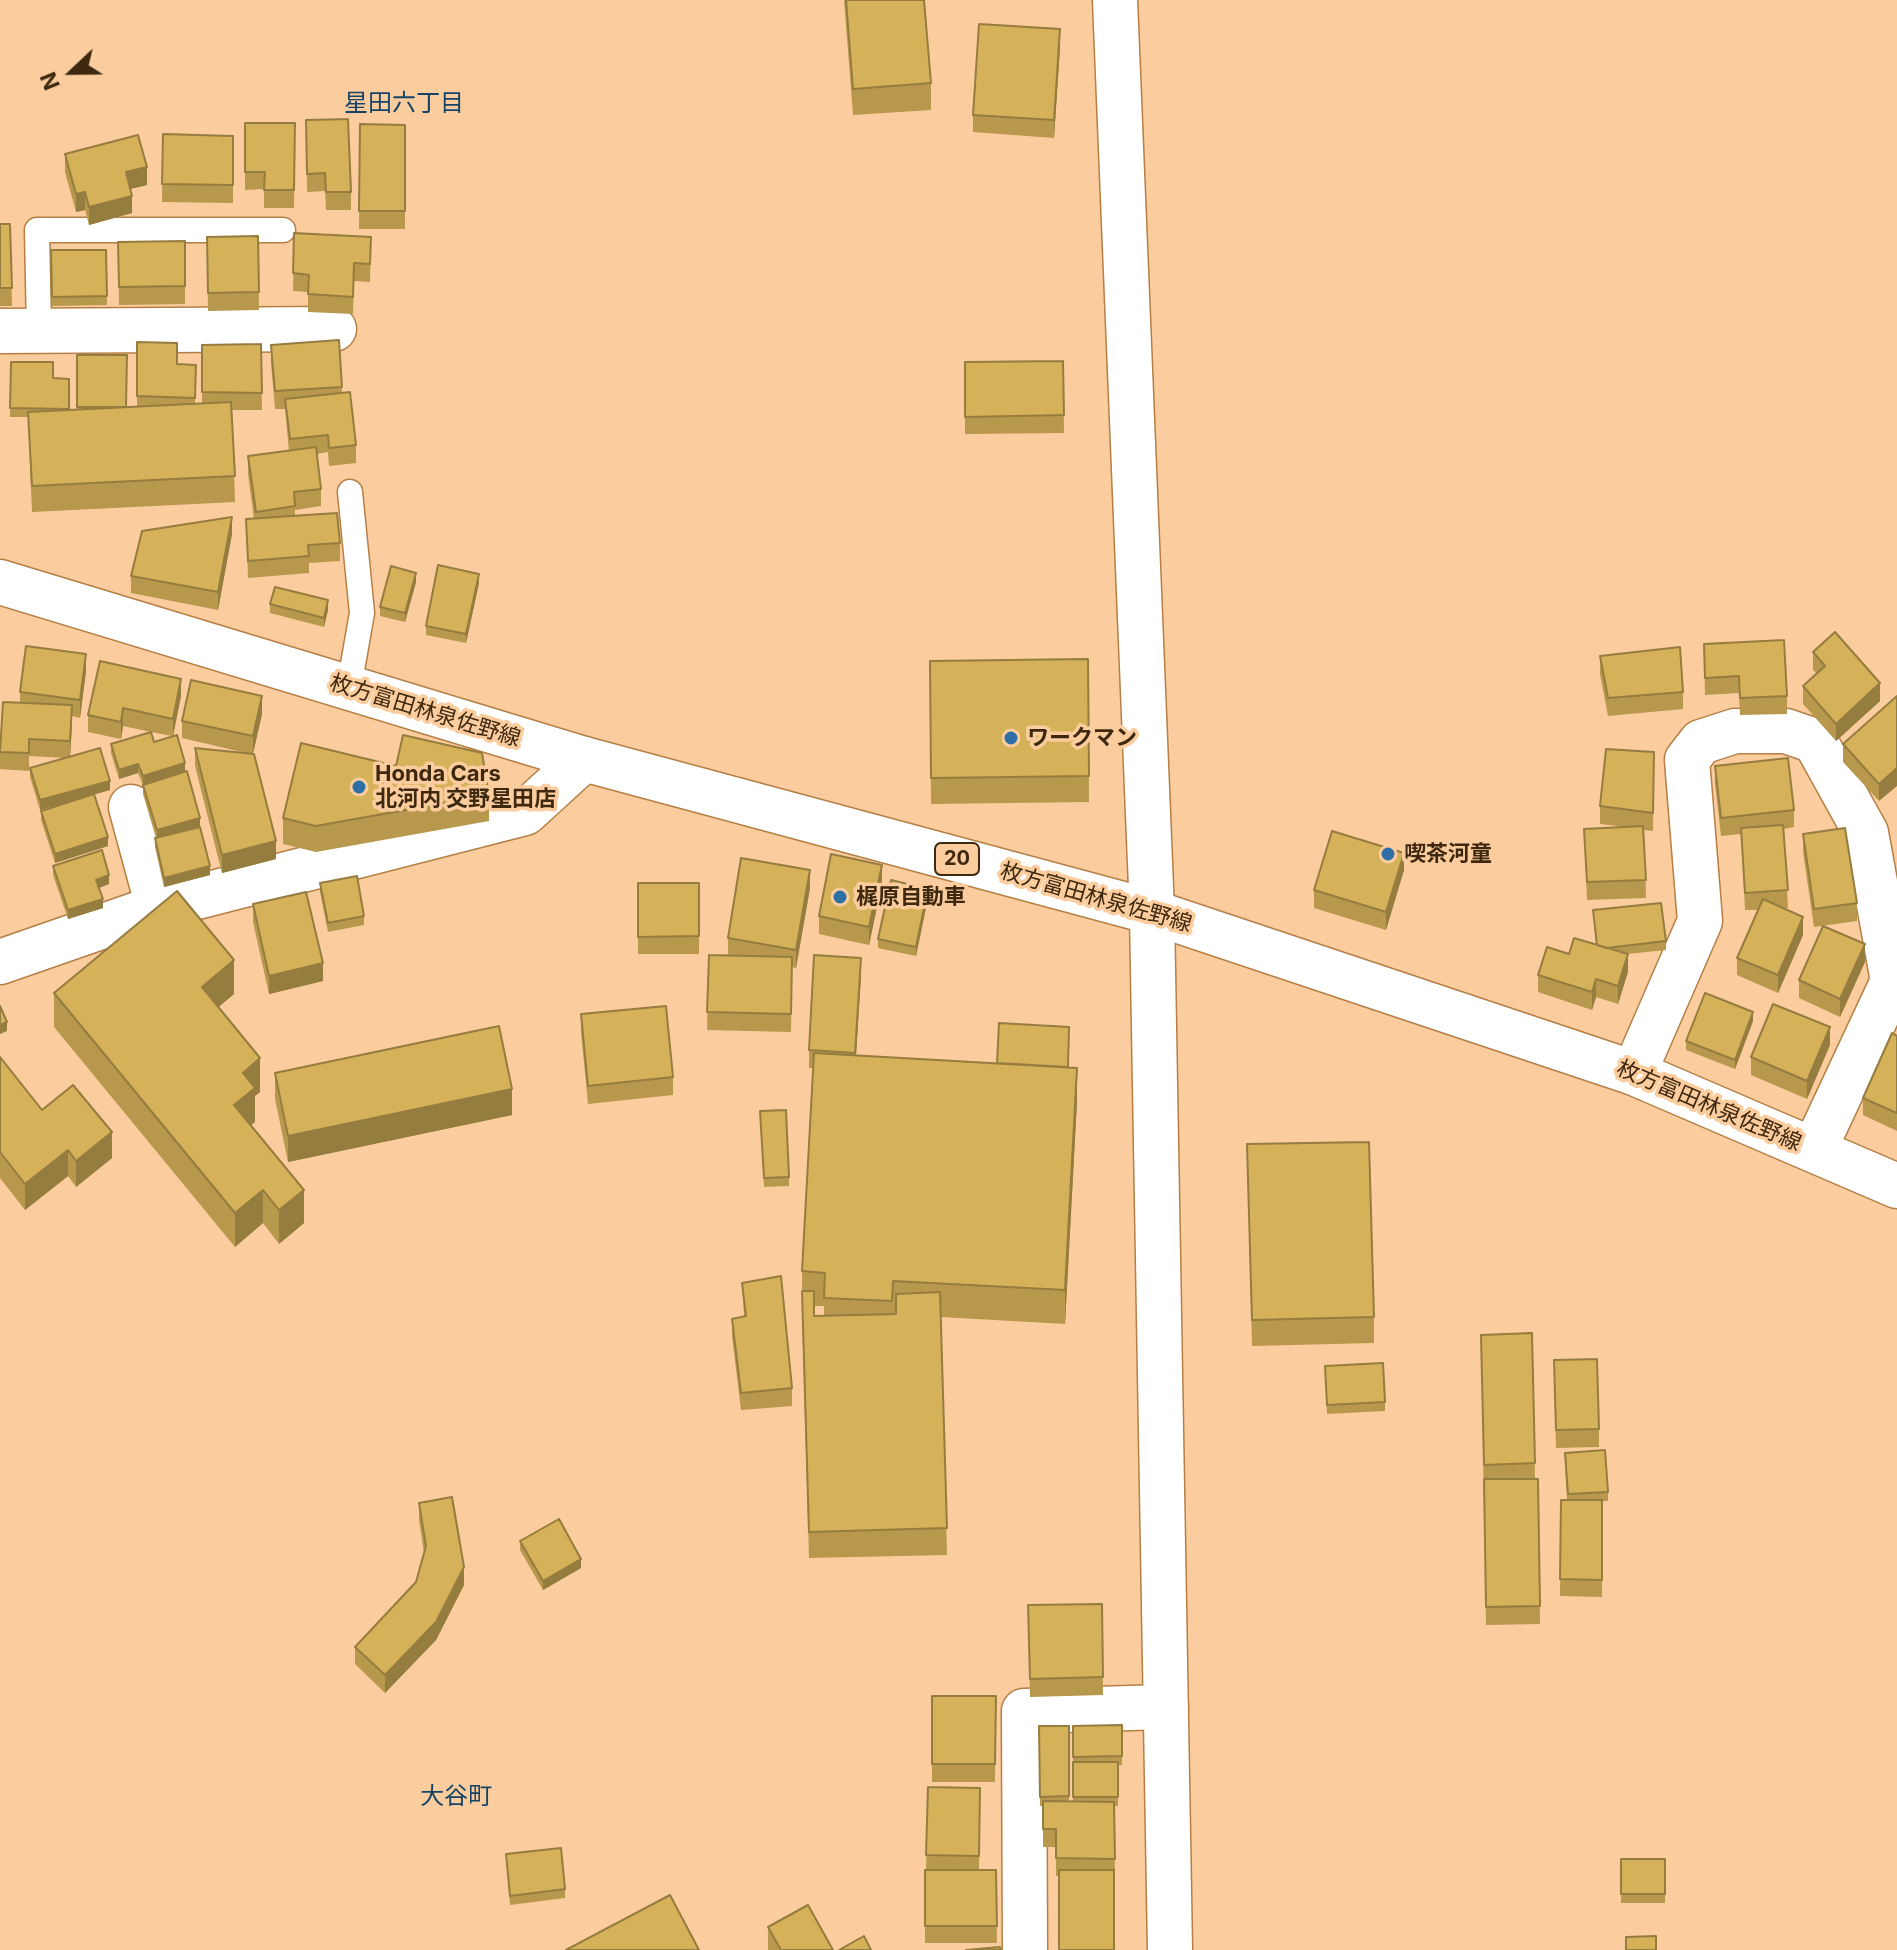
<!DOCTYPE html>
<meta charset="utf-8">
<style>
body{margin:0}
#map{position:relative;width:1897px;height:1950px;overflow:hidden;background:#fbcd9e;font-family:Inter,sans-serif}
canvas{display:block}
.north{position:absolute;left:32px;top:32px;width:80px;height:80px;-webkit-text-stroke:6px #fbcd9e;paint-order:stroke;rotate:248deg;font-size:22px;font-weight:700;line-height:32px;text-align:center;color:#3e280f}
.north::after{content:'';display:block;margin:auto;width:28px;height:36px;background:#3e280f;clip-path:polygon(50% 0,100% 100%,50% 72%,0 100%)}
</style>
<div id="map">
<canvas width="1897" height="1950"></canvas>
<div class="north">N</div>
</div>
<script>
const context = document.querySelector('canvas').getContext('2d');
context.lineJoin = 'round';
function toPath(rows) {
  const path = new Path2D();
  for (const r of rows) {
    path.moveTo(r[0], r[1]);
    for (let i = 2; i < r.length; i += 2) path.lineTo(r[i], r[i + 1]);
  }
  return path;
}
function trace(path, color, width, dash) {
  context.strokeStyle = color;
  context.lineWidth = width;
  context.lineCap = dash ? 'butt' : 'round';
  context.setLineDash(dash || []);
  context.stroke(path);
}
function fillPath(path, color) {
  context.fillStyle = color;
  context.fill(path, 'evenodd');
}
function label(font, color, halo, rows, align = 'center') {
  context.font = font + ' Inter,"Noto Sans JP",sans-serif';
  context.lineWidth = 7;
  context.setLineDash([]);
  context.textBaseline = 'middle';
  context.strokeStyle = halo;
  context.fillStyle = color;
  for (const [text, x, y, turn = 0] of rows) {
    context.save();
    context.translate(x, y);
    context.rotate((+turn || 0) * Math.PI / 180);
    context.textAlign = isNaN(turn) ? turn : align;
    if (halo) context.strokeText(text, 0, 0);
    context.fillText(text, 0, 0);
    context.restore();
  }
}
const service = toPath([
 [39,331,37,230,283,230],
 [349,687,362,613,350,492]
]);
const minor = toPath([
 [0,331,334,329],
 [131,807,158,907],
 [0,962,158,907,525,813,584,759],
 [1634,1073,1700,921,1687,760,1701,742,1735,731,1786,731,1815,741,1866,833,1893,981,1814,1150],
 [1025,1950,1024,1711,1166,1707]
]);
const tertiary = toPath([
 [1115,0,1152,912,1170,1950]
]);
const primary = toPath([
 [0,582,584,759,1152,912,1634,1073,1897,1186]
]);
const wall = toPath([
 [844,0,924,0,931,83,931,110,853,115],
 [1060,47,1054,138,973,132,973,115],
 [306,120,351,192,351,210,326,210,325,191,307,192],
 [245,123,295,123,294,208,264,208,264,189,245,190],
 [360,124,405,125,405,229,359,229],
 [163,134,233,136,233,203,162,202],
 [65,154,147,185,130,189,132,213,89,225,85,210,76,212,65,172],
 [0,224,10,224,12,306,0,306],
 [294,233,371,237,370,282,354,281,353,314,308,312,308,292,293,291],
 [258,236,259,310,208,311,207,237],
 [185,241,185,304,119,305,118,242],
 [51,250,106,250,107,305,52,306],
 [339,340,342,393,356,445,356,463,329,466,328,452,317,454,321,489,321,506,295,510,295,516,340,543,340,561,309,563,309,573,248,578,246,519,254,519,248,474,248,456,289,451,285,409,275,409,271,363,271,345],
 [137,342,177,364,196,383,195,403,202,403,202,345,261,344,262,410,232,410,235,502,32,512,28,417,10,417,11,362,53,378,69,410,77,409,77,355,126,407,137,406],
 [1063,361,1064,433,965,434,965,362],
 [232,534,218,610,131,593,131,576],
 [416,582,405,622,380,616,380,607],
 [479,583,466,643,426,635,426,626],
 [270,604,328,610,324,627,270,613],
 [1704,644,1787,696,1787,714,1740,715,1739,693,1705,695],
 [1813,652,1880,701,1836,741,1803,704,1803,686,1817,674,1813,670],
 [1600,656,1683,692,1683,709,1608,716,1600,674],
 [1088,659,1089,802,931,804,930,661],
 [86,671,80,718,72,716,70,757,110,790,94,794,108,846,55,863,41,820,41,811,80,798,40,810,30,777,30,768,65,758,29,756,29,771,0,769,0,752,20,703,20,692],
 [181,696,173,736,185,772,200,827,210,875,164,887,155,847,155,838,156,838,143,794,143,785,138,773,119,779,111,753,111,744,151,732,123,726,121,739,88,732,88,715],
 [151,732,172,736,154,742],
 [1897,696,1879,801,1843,762,1843,744],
 [262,714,253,753,276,859,222,873,195,766,195,748,246,753,182,738,182,721],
 [1654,752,1653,831,1644,830,1646,898,1587,900,1584,829,1626,827,1600,824,1600,806],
 [1715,766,1794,810,1794,827,1784,829,1788,908,1782,908,1803,935,1778,993,1737,975,1737,958,1758,910,1745,910,1741,834,1721,836,1715,784],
 [489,795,489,821,316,852,283,844,283,818],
 [1803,834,1857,903,1857,921,1814,927,1803,852],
 [53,866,109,884,99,888,103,908,68,919,53,875],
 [1404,870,1386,930,1314,908,1314,890],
 [320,883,364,916,364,925,328,932,320,892],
 [638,883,699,883,699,954,638,954],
 [882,883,869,945,819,934,819,916],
 [810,888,796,968,792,967,791,1032,707,1030,709,955,728,955,728,938],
 [928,898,916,956,878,948,878,939],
 [253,904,323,981,269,994,253,922],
 [1593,910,1666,941,1666,950,1627,954,1628,972,1618,1004,1596,997,1592,1010,1538,992,1538,975,1569,954,1596,945],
 [1865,962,1840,1017,1799,998,1799,980],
 [861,975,856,1055,997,1063,1069,1045,1068,1067,1077,1102,1065,1324,941,1317,947,1555,809,1558,802,1317,802,1271,813,1068,809,1068,809,1050],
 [814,1306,824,1306,824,1316,814,1316],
 [54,993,234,994,218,1007,260,1092,255,1096,255,1122,250,1125,304,1223,279,1244,263,1223,235,1247,54,1027],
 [581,1014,673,1077,673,1095,588,1104,581,1032],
 [1753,1021,1735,1069,1686,1050,1686,1041],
 [1897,1036,1897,1131,1863,1115,1863,1098],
 [1830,1045,1807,1099,1751,1075,1751,1057],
 [0,1057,42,1110,112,1158,76,1187,68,1176,25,1210,0,1178],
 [275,1073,512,1115,288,1162,275,1099],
 [760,1120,789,1177,789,1186,764,1187],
 [1247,1144,1374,1317,1374,1343,1252,1346],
 [742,1283,792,1388,792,1406,741,1410,732,1336,732,1319,744,1316],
 [1532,1333,1535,1479,1538,1479,1540,1624,1486,1625,1481,1335],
 [1325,1366,1385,1402,1385,1411,1327,1414],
 [1554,1378,1599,1429,1599,1447,1556,1448],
 [1565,1462,1608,1492,1608,1501,1602,1501,1602,1597,1560,1596,1561,1500,1567,1500],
 [419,1503,464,1585,436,1640,385,1693,355,1664,355,1647,416,1582,424,1553,419,1520],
 [520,1541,581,1568,543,1590,520,1550],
 [1102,1604,1103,1695,1030,1697,1028,1605],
 [932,1696,996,1696,995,1782,932,1782],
 [1122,1725,1122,1765,1118,1765,1118,1806,1114,1806,1115,1876,1056,1876,1056,1847,1043,1847,1043,1806,1040,1806,1039,1726,1069,1726,1069,1801,1073,1802,1073,1726],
 [928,1787,980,1788,979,1870,996,1870,997,1943,925,1943,925,1870,926,1870],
 [506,1854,565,1889,565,1898,510,1905],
 [1621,1859,1665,1859,1665,1903,1621,1903],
 [768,1927,833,1950,768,1950]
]);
const shadedWall = toPath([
 [1060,29,1060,47,1054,138,1054,120],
 [147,167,147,185,126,190,126,172],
 [85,192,85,210,76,212,76,194],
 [132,196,132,213,89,225,89,207],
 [232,517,232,534,218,610,218,592],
 [416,573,416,582,405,622,405,613],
 [479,574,479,583,466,643,466,634],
 [328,600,328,610,324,627,324,618],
 [86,654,86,671,80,718,80,700],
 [181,679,181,696,173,736,173,719],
 [1880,683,1880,701,1836,741,1836,724],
 [262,696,262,714,253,754,253,736],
 [72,705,72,723,70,759,70,741],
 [123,708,123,726,121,739,121,722],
 [185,763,185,772,143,785,143,776],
 [138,764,138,773,119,779,119,770],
 [1897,768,1897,786,1879,801,1879,784],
 [110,781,110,790,40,810,40,800],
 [200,818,200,827,157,839,157,830],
 [108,837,108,846,55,863,55,854],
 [276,841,276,859,222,873,222,855],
 [1404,853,1404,870,1386,930,1386,912],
 [882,865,882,883,869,945,869,927],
 [210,866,210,875,164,887,164,878],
 [810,870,810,888,796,968,796,950],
 [109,875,109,884,96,889,96,880],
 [928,889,928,898,916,956,916,947],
 [103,899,103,908,68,919,68,910],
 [1803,917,1803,935,1778,993,1778,975],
 [1865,944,1865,962,1840,1017,1840,999],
 [1628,954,1628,972,1618,1004,1618,986],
 [861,958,861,975,855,1071,855,1053],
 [234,960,234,994,202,1021,202,987],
 [323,963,323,981,269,994,269,976],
 [1596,979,1596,997,1592,1010,1592,992],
 [1753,1012,1753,1021,1735,1069,1735,1060],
 [7,1022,7,1031,0,1034,0,1025],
 [1830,1027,1830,1045,1807,1099,1807,1081],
 [260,1058,260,1092,255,1096,255,1122,234,1139,234,1105,243,1073],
 [1077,1068,1077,1102,1065,1324,1065,1290],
 [512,1089,512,1115,288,1162,288,1136],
 [112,1132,112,1158,76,1187,76,1161],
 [68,1150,68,1176,25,1210,25,1184],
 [263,1190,263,1223,235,1247,235,1213],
 [304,1190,304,1223,279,1244,279,1210],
 [581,1559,581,1568,543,1590,543,1581],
 [464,1567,464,1585,436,1640,385,1693,385,1675]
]);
const building = toPath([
 [846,0,924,0,931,83,853,89,846,0],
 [979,24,1060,29,1054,120,973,115,979,24],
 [348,119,351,192,326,192,325,173,307,174,306,120,348,119],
 [245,123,295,123,294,190,264,190,265,172,245,172,245,123],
 [360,124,405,125,405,211,359,211,360,124],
 [163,134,233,136,233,185,162,184,163,134],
 [138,135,147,167,126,172,132,196,89,207,85,192,76,194,65,154,138,135],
 [0,224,10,224,12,288,0,288,0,224],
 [294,233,371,237,370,264,354,263,353,297,308,294,309,275,293,273,294,233],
 [258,236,259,292,208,293,207,237,258,236],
 [185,241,185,286,119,287,118,242,185,241],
 [51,250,106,250,107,296,52,297,51,250],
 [339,340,342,387,275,391,271,345,339,340],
 [137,342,177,343,177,364,196,365,195,398,137,396,137,342],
 [261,344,262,393,202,392,202,345,261,344],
 [77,355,127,355,126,407,77,407,77,355],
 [1063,361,1064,415,965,417,965,362,1063,361],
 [11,362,53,362,53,378,69,379,69,409,10,408,11,362],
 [350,392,356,445,329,448,328,435,290,439,285,399,350,392],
 [231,402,235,476,32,486,28,412,231,402],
 [316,447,321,489,294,492,295,506,256,512,248,456,316,447],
 [337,513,340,543,308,545,309,556,248,561,246,519,337,513],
 [232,517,218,592,131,576,142,531,232,517],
 [438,565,479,574,466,634,426,626,438,565],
 [391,566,416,573,405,613,380,607,391,566],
 [275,587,328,600,324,618,270,604,275,587],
 [1835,632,1880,683,1836,724,1803,686,1825,666,1813,652,1835,632],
 [1784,640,1787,696,1740,698,1739,676,1705,678,1704,644,1784,640],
 [26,646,86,654,80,700,20,692,26,646],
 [1680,647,1683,692,1608,698,1600,656,1680,647],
 [1088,659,1089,776,931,778,930,661,1088,659],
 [100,661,181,679,173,719,123,708,121,722,88,715,100,661],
 [191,680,262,696,253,736,182,721,191,680],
 [1897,696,1897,768,1879,784,1843,744,1897,696],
 [3,702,72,705,70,741,29,739,29,753,0,752,3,702],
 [151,732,154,742,177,735,185,763,143,776,138,764,119,770,111,744,151,732],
 [403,735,482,753,489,795,316,826,283,818,301,743,396,766,403,735],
 [100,748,110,781,40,800,30,768,100,748],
 [195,748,254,754,276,841,222,855,195,748],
 [1606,749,1654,752,1653,813,1600,806,1606,749],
 [1788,758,1794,810,1721,818,1715,766,1788,758],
 [187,771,200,818,157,830,143,785,187,771],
 [94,794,108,837,55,854,41,811,94,794],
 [1783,825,1788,890,1745,893,1741,828,1783,825],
 [1643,826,1646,880,1587,882,1584,829,1643,826],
 [200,827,210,866,164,878,155,838,200,827],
 [1845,828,1857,903,1814,909,1803,834,1845,828],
 [1332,831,1404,853,1386,912,1314,890,1332,831],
 [102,850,109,875,96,880,103,899,68,910,53,866,102,850],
 [831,854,882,865,869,927,819,916,831,854],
 [741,858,810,870,796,950,728,938,741,858],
 [357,876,364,916,328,923,320,883,357,876],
 [891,880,928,889,916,947,878,939,891,880],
 [638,883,699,883,699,936,638,937,638,883],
 [177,891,234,960,202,987,260,1058,243,1073,255,1088,234,1105,304,1190,279,1210,263,1190,235,1213,54,993,177,891],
 [306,892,323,963,269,976,253,904,306,892],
 [1763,899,1803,917,1778,975,1737,958,1763,899],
 [1661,903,1666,941,1606,948,1597,945,1593,910,1661,903],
 [1823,926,1865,944,1840,999,1799,980,1823,926],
 [1574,938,1628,954,1618,986,1596,979,1592,992,1538,975,1547,947,1569,954,1574,938],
 [709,955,792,957,791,1014,707,1012,709,955],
 [814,955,861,958,855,1053,809,1050,814,955],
 [1705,993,1753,1012,1735,1060,1686,1041,1705,993],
 [1773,1004,1830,1027,1807,1081,1751,1057,1773,1004],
 [0,1006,7,1022,0,1025,0,1006],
 [666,1006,673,1077,588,1086,581,1014,666,1006],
 [999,1023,1069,1027,1068,1067,997,1063,999,1023],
 [499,1026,512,1089,288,1136,275,1073,499,1026],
 [1892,1033,1897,1036,1897,1113,1863,1098,1892,1033],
 [814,1053,1077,1068,1065,1290,893,1281,892,1301,824,1298,825,1273,802,1271,814,1053],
 [0,1057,42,1110,73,1085,112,1132,76,1161,68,1150,25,1184,0,1152,0,1057],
 [786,1110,789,1177,764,1178,760,1111,786,1110],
 [1369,1142,1374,1317,1252,1320,1247,1144,1369,1142],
 [781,1276,792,1388,741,1393,732,1319,746,1316,742,1283,781,1276],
 [802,1291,814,1291,814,1316,896,1314,896,1294,940,1292,947,1528,809,1532,802,1291],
 [1532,1333,1535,1463,1484,1465,1481,1335,1532,1333],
 [1597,1359,1599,1429,1556,1430,1554,1360,1597,1359],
 [1383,1363,1385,1402,1327,1405,1325,1366,1383,1363],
 [1605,1450,1608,1492,1568,1494,1565,1453,1605,1450],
 [1484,1479,1538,1479,1540,1606,1486,1607,1484,1479],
 [452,1497,464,1567,436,1622,385,1675,355,1647,416,1582,426,1546,419,1503,452,1497],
 [1561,1500,1602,1500,1602,1580,1560,1579,1561,1500],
 [559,1519,581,1559,543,1581,520,1541,559,1519],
 [1102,1604,1103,1677,1030,1679,1028,1605,1102,1604],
 [932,1696,996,1696,995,1764,932,1764,932,1696],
 [1122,1725,1122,1756,1073,1757,1073,1726,1122,1725],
 [1039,1726,1069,1726,1069,1796,1040,1797,1039,1726],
 [1073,1762,1118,1762,1118,1797,1073,1797,1073,1762],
 [928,1787,980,1788,979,1856,926,1855,928,1787],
 [1043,1801,1114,1802,1115,1859,1056,1858,1056,1829,1043,1829,1043,1801],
 [561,1848,565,1889,510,1896,506,1854,561,1848],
 [1621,1859,1665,1859,1665,1894,1621,1894,1621,1859],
 [925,1870,996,1870,997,1926,925,1926,925,1870],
 [1059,1870,1114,1870,1114,1950,1059,1950,1059,1870],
 [670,1895,699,1950,566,1950,670,1895],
 [808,1905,833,1950,781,1950,768,1927,808,1905],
 [864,1936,871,1950,839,1950,864,1936],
 [1656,1936,1656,1950,1626,1950,1626,1937,1656,1936],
 [1000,1947,1001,1950,966,1950,1000,1947]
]);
const markers = [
 [1011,738,8,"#2e70a6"],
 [359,787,8,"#2e70a6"],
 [1388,854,8,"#2e70a6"],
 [840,897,8,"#2e70a6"]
];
const shields = [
 [957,859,44]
];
const shieldNames = [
 ["20",957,859]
];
const streetNames = [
 ["枚方富田林泉佐野線",425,711,17],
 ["枚方富田林泉佐野線",1096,898,16],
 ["枚方富田林泉佐野線",1709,1106,23]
];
const poiNames = [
 ["ワークマン",1027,738],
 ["Honda Cars",375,774],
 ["北河内 交野星田店",375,799],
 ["喫茶河童",1404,854],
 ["梶原自動車",856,897]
];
const neighbourhoodNames = [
 ["星田六丁目",404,104],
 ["大谷町",456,1797]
];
trace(service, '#b57f45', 27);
trace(minor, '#b57f45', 47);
trace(tertiary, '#b57f45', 47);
trace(primary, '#b57f45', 47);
trace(service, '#fff', 24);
trace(minor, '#fff', 44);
trace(tertiary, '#fff', 44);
trace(primary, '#fff', 44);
fillPath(wall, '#b7984d');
fillPath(shadedWall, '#957c3f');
fillPath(building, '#d5b15a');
trace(building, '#957c3f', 2);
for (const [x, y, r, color] of markers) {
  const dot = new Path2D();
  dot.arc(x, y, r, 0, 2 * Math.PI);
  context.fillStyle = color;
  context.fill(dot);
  trace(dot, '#fbcd9e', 3);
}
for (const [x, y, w] of shields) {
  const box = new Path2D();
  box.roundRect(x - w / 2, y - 16, w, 32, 6);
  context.fillStyle = '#fbcd9e';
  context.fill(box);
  trace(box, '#3e280f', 2);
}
label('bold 20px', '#3e280f', null, shieldNames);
label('22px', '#3e280f', '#fbcd9e', streetNames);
label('bold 22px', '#3e280f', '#fbcd9e', poiNames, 'left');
label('24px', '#154367', '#fbcd9e', neighbourhoodNames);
</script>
